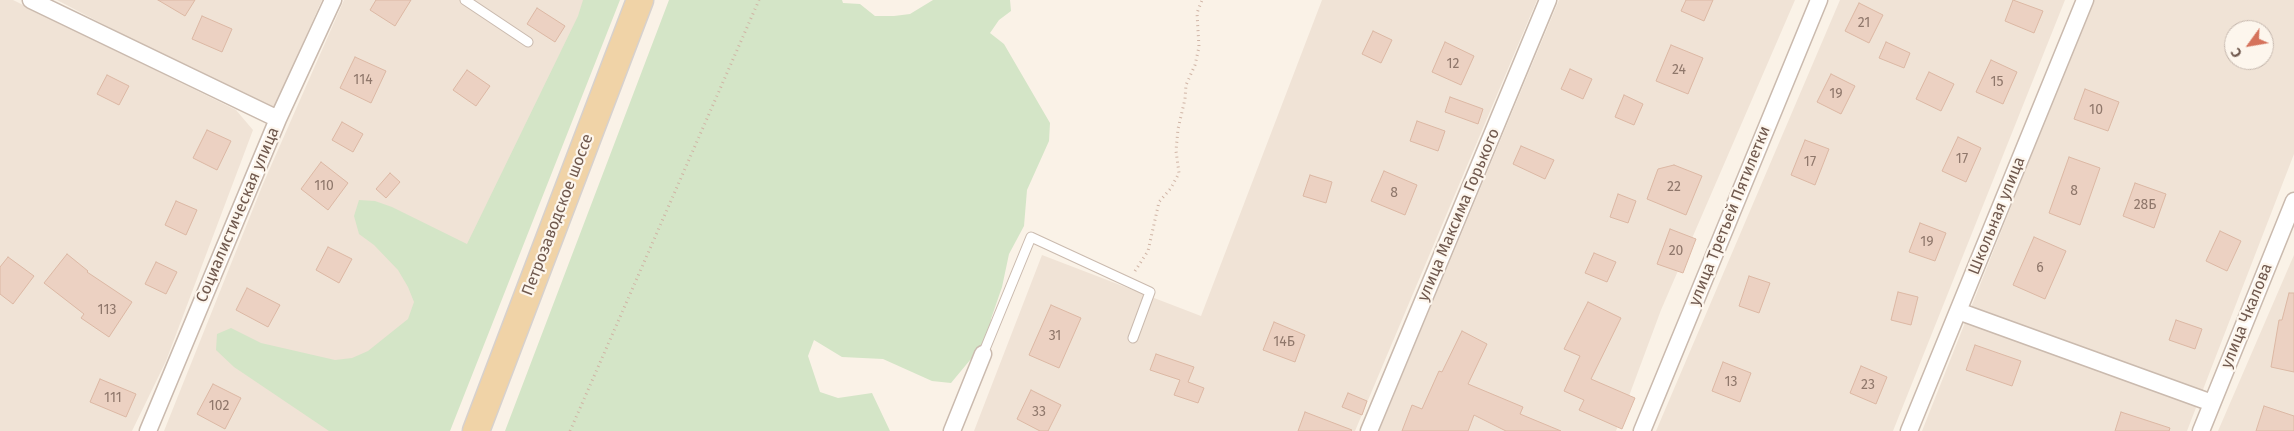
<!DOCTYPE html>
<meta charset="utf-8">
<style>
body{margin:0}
#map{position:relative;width:2294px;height:431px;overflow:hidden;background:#faf2e7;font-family:"Fira Sans",sans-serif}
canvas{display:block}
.north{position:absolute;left:2224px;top:20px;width:50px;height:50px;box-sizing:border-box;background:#fdf6ed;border:1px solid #c5b7ad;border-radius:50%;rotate:238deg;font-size:14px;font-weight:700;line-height:20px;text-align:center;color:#70594e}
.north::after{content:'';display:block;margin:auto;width:18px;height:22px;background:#d5725b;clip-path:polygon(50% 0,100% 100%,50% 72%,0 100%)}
</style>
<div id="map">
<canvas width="2294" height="431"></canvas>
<div class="north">С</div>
</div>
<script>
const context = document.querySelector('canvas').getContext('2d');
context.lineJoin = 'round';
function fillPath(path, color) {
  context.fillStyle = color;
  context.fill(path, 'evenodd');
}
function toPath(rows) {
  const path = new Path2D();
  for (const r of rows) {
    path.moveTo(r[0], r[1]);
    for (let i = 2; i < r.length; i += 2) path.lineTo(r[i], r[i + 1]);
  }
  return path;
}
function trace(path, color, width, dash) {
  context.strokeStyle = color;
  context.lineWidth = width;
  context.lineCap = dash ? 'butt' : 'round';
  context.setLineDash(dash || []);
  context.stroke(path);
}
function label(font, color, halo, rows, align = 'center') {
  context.font = font + ' "Fira Sans",sans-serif';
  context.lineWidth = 4.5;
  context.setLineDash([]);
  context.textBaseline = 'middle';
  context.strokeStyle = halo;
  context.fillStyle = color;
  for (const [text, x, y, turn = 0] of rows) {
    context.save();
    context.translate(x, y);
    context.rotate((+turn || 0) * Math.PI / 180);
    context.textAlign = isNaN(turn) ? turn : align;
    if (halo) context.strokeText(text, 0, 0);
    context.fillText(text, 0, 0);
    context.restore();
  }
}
const residential = toPath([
 [0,0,13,0,236,110,253,130,166,361,132,431,0,431],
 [57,0,322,0,272,113],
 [344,0,600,0,408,431,164,431,263,184],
 [1322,0,1537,0,1355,431,974,431,1042,255,1201,316],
 [1559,0,1795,0,1661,310,1616,431,1379,431],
 [1840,0,2065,0,1893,431,1656,431],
 [2093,0,2294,0,2294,154,2187,431,1922,431],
 [2234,30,2264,30,2264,60,2234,60],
 [2294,255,2294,431,2218,431]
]);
const green = toPath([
 [583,0,620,0,450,431,329,431,234,367,216,350,217,334,231,328,261,343,335,360,352,358,368,351,408,319,414,302,408,287,398,270,374,245,359,234,354,216,359,200,375,201,392,207,467,244,578,16],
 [669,0,842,0,843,3,860,4,875,16,894,16,910,14,933,0,1010,0,1011,11,999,20,990,33,1004,44,1050,123,1049,141,1027,190,1024,226,1009,254,1002,287,991,319,990,336,951,383,932,381,883,359,842,357,814,340,808,356,820,392,838,398,872,393,890,431,505,431]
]);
const building = toPath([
 [158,0,195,0,185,16,158,0],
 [376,0,411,0,395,26,370,10,376,0],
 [1686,0,1713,0,1704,21,1681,11,1686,0],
 [2013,0,2043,11,2034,33,2005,21,2013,0],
 [1859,3,1883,15,1869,43,1845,31,1859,3],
 [537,8,565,26,555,42,527,24,537,8],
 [202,16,232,29,222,52,192,39,202,16],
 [1373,31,1392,40,1381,63,1362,54,1373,31],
 [1445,42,1474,56,1461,85,1432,72,1445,42],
 [1886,42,1910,53,1904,68,1879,58,1886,42],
 [1671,45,1703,58,1688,94,1656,81,1671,45],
 [355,57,386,71,371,103,340,88,355,57],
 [1991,60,2017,72,2003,104,1976,92,1991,60],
 [1570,69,1592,79,1583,99,1561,89,1570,69],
 [467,70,490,86,476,106,453,90,467,70],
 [1929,72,1954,84,1941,111,1916,99,1929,72],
 [1831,74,1855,86,1841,114,1817,102,1831,74],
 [107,75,129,86,119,105,97,94,107,75],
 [2085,89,2119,102,2108,131,2074,119,2085,89],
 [1624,95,1643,104,1634,125,1615,117,1624,95],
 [1450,97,1483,109,1478,124,1445,112,1450,97],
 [1417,121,1445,131,1438,151,1410,141,1417,121],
 [342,122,363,134,353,152,332,140,342,122],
 [207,130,231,141,217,170,193,158,207,130],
 [1958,137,1981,148,1966,182,1942,171,1958,137],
 [1805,140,1829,149,1815,185,1791,175,1805,140],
 [1521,146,1554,160,1545,179,1513,164,1521,146],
 [2069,157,2100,168,2080,225,2049,213,2069,157],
 [321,162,348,183,328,210,301,189,321,162],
 [1674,165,1702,176,1686,215,1647,199,1658,169,1674,165],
 [1384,171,1417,185,1405,215,1371,201,1384,171],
 [390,173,400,182,386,198,376,189,390,173],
 [1310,175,1332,182,1326,203,1303,196,1310,175],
 [2135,183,2166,194,2154,228,2123,216,2135,183],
 [1618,194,1636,201,1628,223,1610,217,1618,194],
 [176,201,197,210,186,235,165,225,176,201],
 [1920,223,1946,233,1935,261,1909,252,1920,223],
 [1670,229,1696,239,1683,273,1657,264,1670,229],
 [2220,231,2241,241,2227,271,2206,261,2220,231],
 [2034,237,2066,251,2045,299,2013,285,2034,237],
 [328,247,352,259,339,283,316,270,328,247],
 [1594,253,1616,262,1607,282,1585,273,1594,253],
 [67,254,88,271,87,272,132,302,109,337,81,318,84,314,44,283,67,254],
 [8,257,34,276,13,304,0,294,0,267,8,257],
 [156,262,177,272,166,294,145,284,156,262],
 [1749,276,1770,283,1759,313,1739,306,1749,276],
 [247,288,280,305,268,327,236,310,247,288],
 [1898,292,1918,297,1911,325,1891,320,1898,292],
 [2289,293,2294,293,2294,372,2271,367,2279,320,2282,320,2289,293],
 [1588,302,1621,318,1591,379,1635,398,1622,429,1579,410,1584,400,1564,391,1580,356,1564,349,1588,302],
 [1051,305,1081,318,1059,368,1029,355,1051,305],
 [2176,320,2202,329,2195,349,2169,340,2176,320],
 [1274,322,1305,335,1295,362,1263,350,1274,322],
 [1462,331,1487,344,1468,384,1523,407,1520,414,1561,431,1506,431,1474,415,1468,431,1402,431,1412,405,1422,409,1439,371,1442,372,1462,331],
 [1975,345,2021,361,2012,386,1966,370,1975,345],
 [1156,354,1194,367,1188,382,1204,388,1198,403,1174,395,1180,380,1150,370,1156,354],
 [1723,362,1751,373,1740,402,1712,391,1723,362],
 [1861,366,1887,377,1876,404,1850,393,1861,366],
 [100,379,136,394,126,417,90,402,100,379],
 [213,384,241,398,225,429,197,414,213,384],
 [1031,390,1061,405,1048,431,1040,431,1017,419,1031,390],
 [1348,393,1367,401,1362,415,1342,407,1348,393],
 [2264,406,2294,416,2294,431,2256,431,2264,406],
 [1305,412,1352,430,1351,431,1298,431,1305,412],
 [2121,412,2170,428,2169,431,2115,431,2121,412]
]);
const path = toPath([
 [1135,271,1148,251,1159,202,1171,188,1179,173,1176,151,1178,129,1185,99,1186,85,1195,65,1199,47,1197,13,1202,0],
 [570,431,759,0]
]);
const lane = toPath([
 [465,0,528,42],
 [983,354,1031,237,1150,292,1133,338]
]);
const street = toPath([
 [31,0,278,119],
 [1958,311,2212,403],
 [148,431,278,119,333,0],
 [952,431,983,354],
 [1369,431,1548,0],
 [1642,431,1819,0],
 [1909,431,2085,0],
 [2201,431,2294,201]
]);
const primary = toPath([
 [476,431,640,0]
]);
const numberNames = [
 ["21",1864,23],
 ["12",1453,64],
 ["24",1679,70],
 ["114",363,80],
 ["15",1997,82],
 ["19",1836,94],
 ["10",2096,110],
 ["17",1962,159],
 ["17",1810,162],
 ["110",324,186],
 ["22",1674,187],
 ["8",2074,191],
 ["8",1394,193],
 ["28Б",2145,205],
 ["19",1927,242],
 ["20",1676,251],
 ["6",2040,268],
 ["113",107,310],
 ["31",1055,336],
 ["14Б",1284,342],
 ["13",1731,382],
 ["23",1868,385],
 ["111",113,398],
 ["102",219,406],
 ["33",1039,412]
];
const streetNames = [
 ["Социалистическая улица",238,215,-67],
 ["Петрозаводское шоссе",558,215,-69],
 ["улица Максима Горького",1459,215,-67],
 ["улица Третьей Пятилетки",1730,216,-68],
 ["Школьная улица",1997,216,-68],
 ["улица Чкалова",2247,316,-68]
];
fillPath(residential, '#f0e3d6');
fillPath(green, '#d4e5c7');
fillPath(building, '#ecd1c2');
trace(building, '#dcb8a4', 1);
trace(lane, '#cabaae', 11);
trace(street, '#cabaae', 19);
trace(primary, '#d7d1cd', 29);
trace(path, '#d0b4a5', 3, [1, 4]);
trace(lane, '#fff', 9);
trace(street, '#fff', 16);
trace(primary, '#f0d3a7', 26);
label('14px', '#8f776b', null, numberNames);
label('16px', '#70594e', '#fdf6ed', streetNames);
</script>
